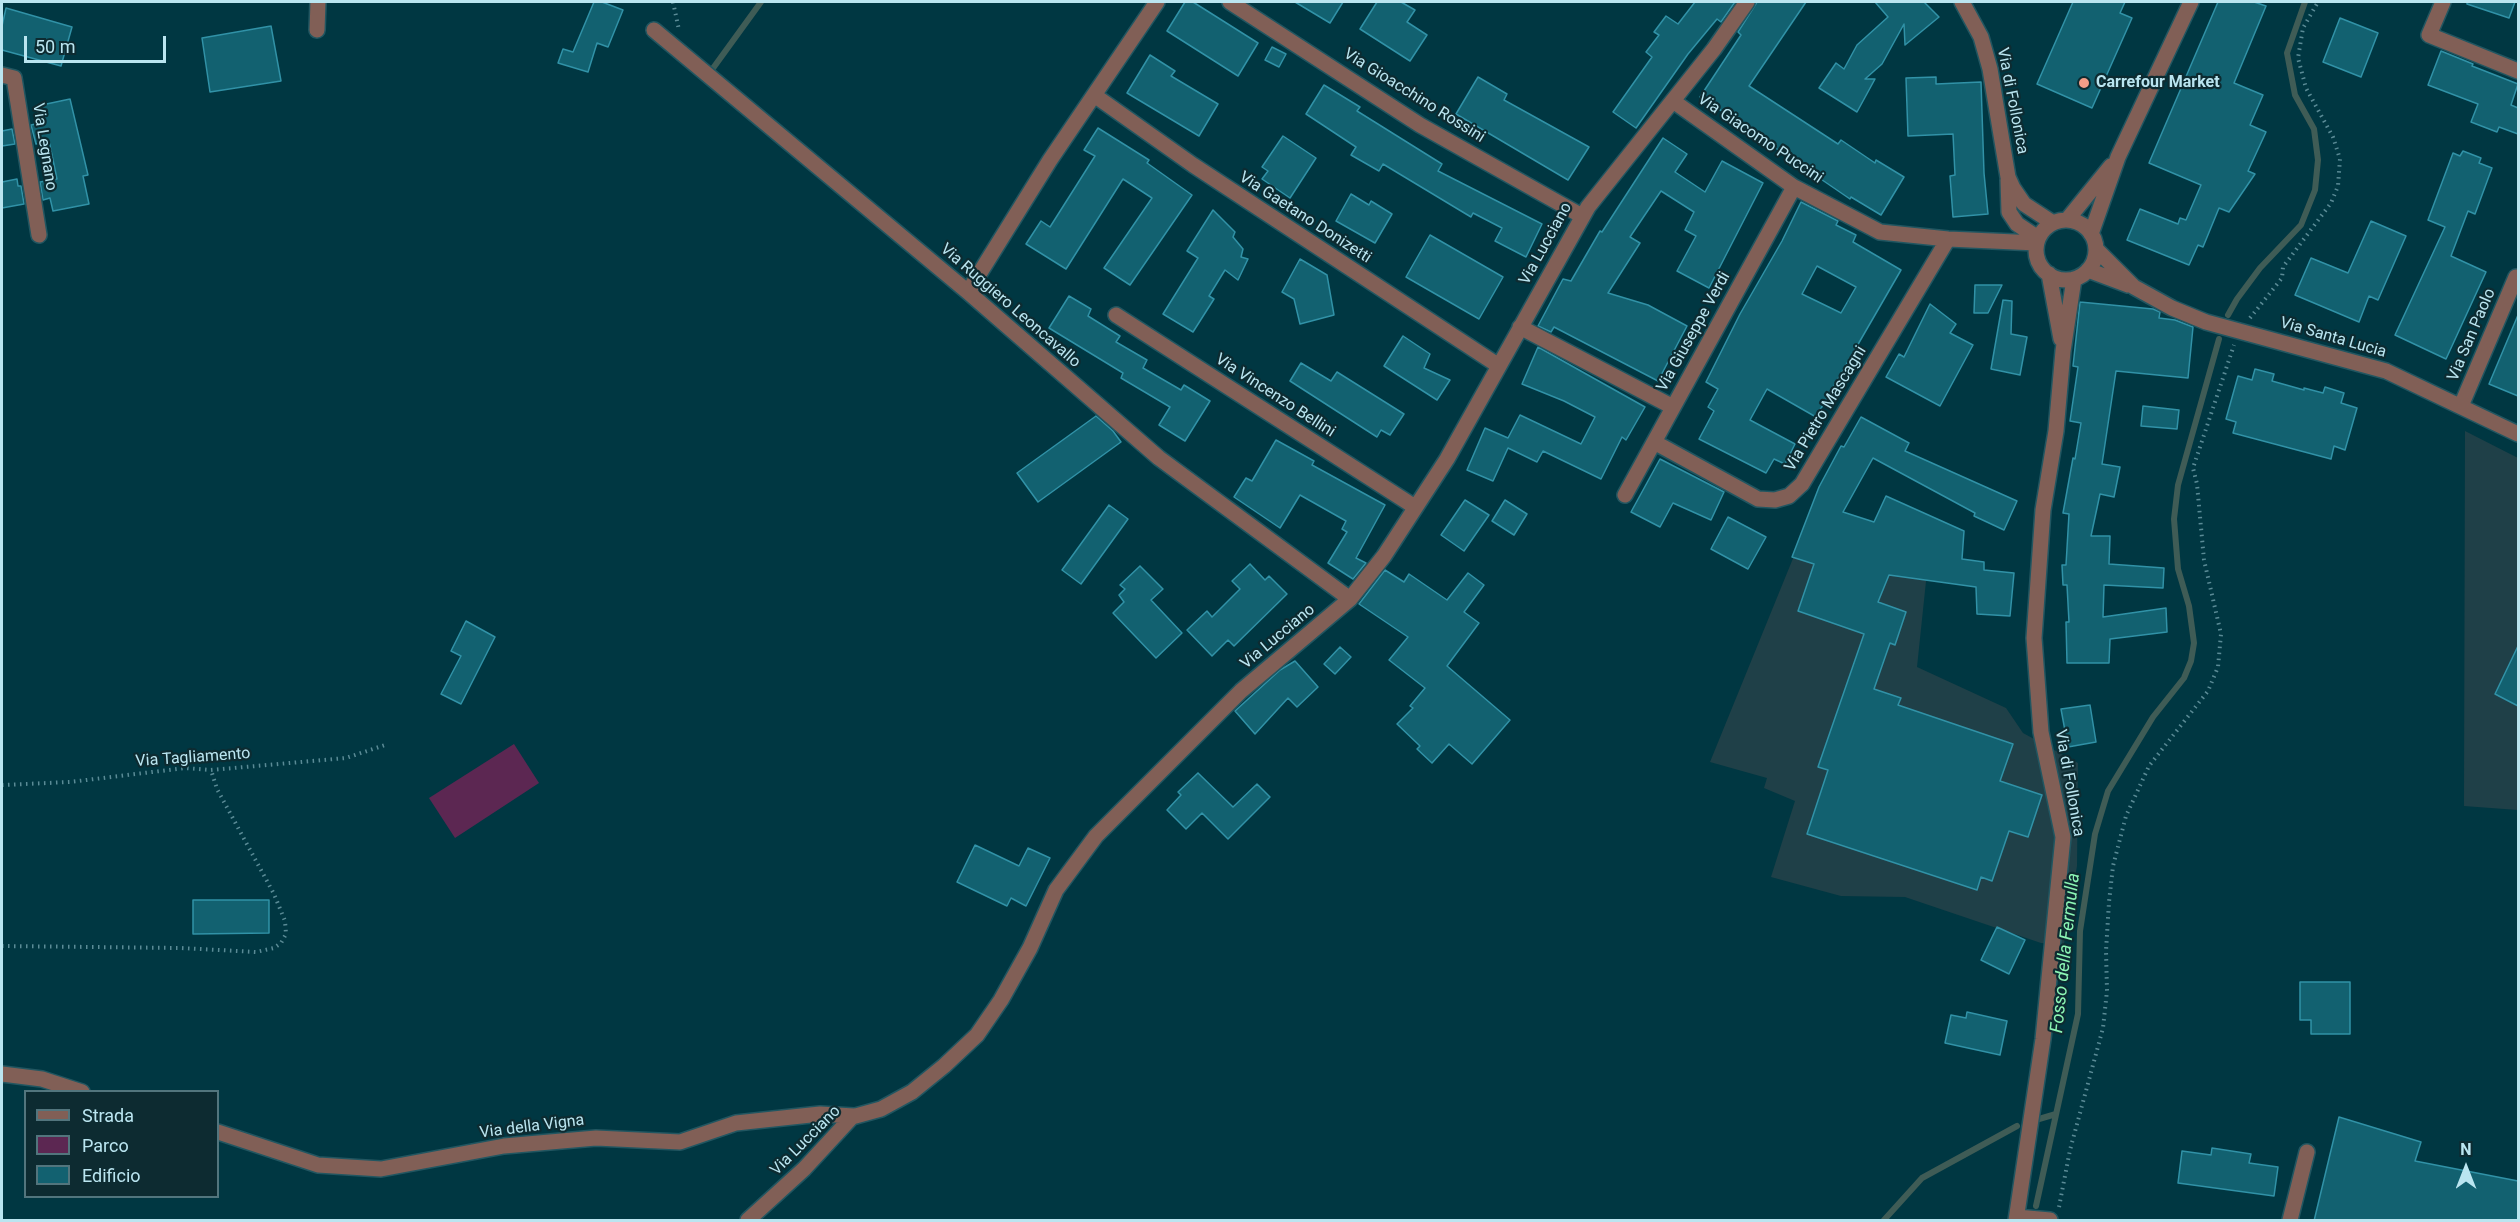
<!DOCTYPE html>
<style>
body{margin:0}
#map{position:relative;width:2520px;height:1222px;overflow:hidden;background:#003742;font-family:Roboto,sans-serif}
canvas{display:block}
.frame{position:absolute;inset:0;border:3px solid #bae5f0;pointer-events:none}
.legend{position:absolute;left:24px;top:1090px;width:195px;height:108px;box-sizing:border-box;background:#0d2b31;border:2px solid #52757d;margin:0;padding:8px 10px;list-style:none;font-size:18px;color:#bae5f0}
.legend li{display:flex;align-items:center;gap:12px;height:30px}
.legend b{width:30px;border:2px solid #52757d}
.north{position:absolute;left:2436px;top:1138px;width:60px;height:60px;-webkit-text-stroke:4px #0d2b31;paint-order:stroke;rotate:0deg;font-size:16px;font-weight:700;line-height:24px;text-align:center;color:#bae5f0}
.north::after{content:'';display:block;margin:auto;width:21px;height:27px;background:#bae5f0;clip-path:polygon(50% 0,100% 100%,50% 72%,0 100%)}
.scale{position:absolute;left:24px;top:36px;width:142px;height:27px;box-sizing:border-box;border:3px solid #bae5f0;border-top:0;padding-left:8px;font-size:18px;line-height:21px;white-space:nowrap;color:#bae5f0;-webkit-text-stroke:4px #0d2b31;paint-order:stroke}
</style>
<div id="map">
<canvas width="2520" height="1222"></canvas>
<div class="frame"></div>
<ul class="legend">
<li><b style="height:8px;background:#815f56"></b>Strada</li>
<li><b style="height:16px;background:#5c2752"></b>Parco</li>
<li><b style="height:16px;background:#126170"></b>Edificio</li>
</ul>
<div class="north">N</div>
<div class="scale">50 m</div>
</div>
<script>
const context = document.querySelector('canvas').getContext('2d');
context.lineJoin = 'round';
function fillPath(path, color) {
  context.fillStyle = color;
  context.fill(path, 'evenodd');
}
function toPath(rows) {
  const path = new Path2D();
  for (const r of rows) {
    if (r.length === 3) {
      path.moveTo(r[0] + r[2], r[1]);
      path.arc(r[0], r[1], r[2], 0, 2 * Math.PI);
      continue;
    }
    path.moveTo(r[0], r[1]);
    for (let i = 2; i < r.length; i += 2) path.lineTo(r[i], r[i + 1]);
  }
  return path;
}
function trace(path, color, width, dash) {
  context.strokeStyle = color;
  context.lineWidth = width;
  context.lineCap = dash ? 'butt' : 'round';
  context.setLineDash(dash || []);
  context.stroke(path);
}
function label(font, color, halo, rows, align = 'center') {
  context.font = font + ' Roboto,sans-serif';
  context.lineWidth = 4.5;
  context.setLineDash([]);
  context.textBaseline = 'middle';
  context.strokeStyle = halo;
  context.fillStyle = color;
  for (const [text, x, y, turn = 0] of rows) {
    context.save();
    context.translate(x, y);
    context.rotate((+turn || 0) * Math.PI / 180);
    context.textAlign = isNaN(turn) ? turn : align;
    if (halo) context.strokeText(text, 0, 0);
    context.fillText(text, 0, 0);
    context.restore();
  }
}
const built = toPath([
 [2465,431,2518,458,2518,810,2464,806],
 [1816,502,1930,543,1917,667,2006,708,2023,733,2078,763,2077,866,2064,944,2041,943,1905,897,1841,896,1771,877,1795,801,1764,788,1767,778,1710,762]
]);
const green = toPath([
 [514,744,539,783,455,838,429,798]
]);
const stream = toPath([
 [711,71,761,2],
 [2228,315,2237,299,2260,268,2301,225,2315,190,2318,160,2314,129,2295,95,2287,53,2305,2],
 [2039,1119,2056,1114],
 [2036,1206,2078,1014,2080,931,2095,834,2108,791,2153,717,2184,678,2191,661,2194,643,2189,606,2178,569,2174,519,2178,485,2219,339],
 [1884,1220,1922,1178,2017,1126]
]);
const building = toPath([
 [594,2,602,2,623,10,608,47,597,43,588,72,558,63,563,49,573,52,594,2],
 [1185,2,1193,2,1258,43,1238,76,1167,31,1185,2],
 [1295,2,1343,2,1330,23,1295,2],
 [1377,2,1401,2,1415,10,1407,22,1427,35,1410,61,1360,29,1377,2],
 [1695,2,1735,2,1721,22,1717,19,1688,54,1636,128,1613,112,1652,57,1646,52,1659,35,1654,32,1666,16,1678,24,1695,2],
 [1757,2,1806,2,1749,86,1838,144,1841,140,1875,163,1876,160,1904,177,1881,215,1851,197,1850,199,1774,147,1773,149,1740,128,1742,124,1700,97,1741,35,1738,32,1757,2],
 [1875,2,1924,2,1939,17,1905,45,1904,24,1882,64,1865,79,1875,79,1857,112,1819,88,1836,63,1844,69,1857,45,1888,17,1875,2],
 [2073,2,2125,2,2120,13,2132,18,2092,108,2037,84,2073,2],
 [2218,2,2254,2,2266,6,2234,83,2263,95,2250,125,2266,132,2248,171,2255,174,2229,212,2219,208,2203,247,2198,245,2189,265,2127,240,2140,209,2178,224,2180,218,2186,220,2201,185,2149,163,2218,2],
 [2467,2,2515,2,2509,18,2467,4,2467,2],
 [6,8,72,27,61,66,2,50,2,26,6,8],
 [2340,18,2378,33,2361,77,2323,62,2340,18],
 [271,26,281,81,210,92,202,38,271,26],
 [1272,47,1286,54,1279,67,1265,60,1272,47],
 [2441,51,2473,64,2472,66,2518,84,2511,105,2518,108,2518,134,2499,127,2497,132,2471,122,2478,104,2428,85,2441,51],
 [1150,55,1175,71,1171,76,1218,104,1199,136,1127,93,1150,55],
 [1478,77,1507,94,1504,100,1589,147,1568,180,1456,114,1478,77],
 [1936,77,1936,84,1981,82,1984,173,1988,214,1953,217,1950,176,1955,175,1953,134,1908,136,1906,78,1936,77],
 [1324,85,1360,107,1357,111,1442,164,1438,171,1542,224,1526,257,1495,241,1502,228,1473,213,1471,217,1383,164,1379,171,1351,155,1356,147,1306,114,1324,85],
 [70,99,88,175,83,176,89,204,53,211,50,198,43,200,40,182,57,179,49,141,36,144,31,125,40,123,37,106,70,99],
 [1098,128,1149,160,1147,163,1192,195,1130,285,1104,268,1152,198,1123,179,1066,269,1026,244,1041,221,1050,227,1095,156,1084,150,1098,128],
 [12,129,15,144,2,146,2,131,12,129],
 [1283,136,1316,158,1290,198,1262,179,1268,171,1262,167,1283,136],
 [1663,138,1687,154,1675,172,1705,192,1722,161,1763,183,1709,288,1677,271,1696,236,1685,230,1694,212,1661,191,1630,237,1640,243,1608,293,1648,305,1687,326,1658,381,1554,327,1551,332,1538,326,1563,279,1571,281,1600,231,1602,232,1663,138],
 [2463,151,2481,158,2479,163,2492,168,2475,214,2468,211,2451,256,2486,272,2446,359,2395,335,2445,227,2428,220,2453,153,2460,156,2463,151],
 [17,179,18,186,21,186,24,204,2,208,2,182,17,179],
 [1351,194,1369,205,1371,201,1392,214,1375,243,1336,221,1351,194],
 [1801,202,1838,221,1836,225,1856,235,1853,242,1901,270,1816,417,1767,389,1750,420,1795,444,1785,464,1774,459,1766,473,1699,439,1714,411,1708,407,1718,389,1706,382,1740,314,1782,241,1801,202],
 [1817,266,1856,287,1841,313,1802,294,1817,266],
 [1213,210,1235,232,1233,237,1243,249,1241,257,1248,259,1238,280,1225,270,1209,296,1214,299,1193,332,1163,314,1198,258,1187,251,1213,210],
 [2371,221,2406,236,2378,300,2369,296,2359,322,2295,295,2311,258,2348,273,2371,221],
 [1430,235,1503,277,1479,319,1406,277,1430,235],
 [1300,259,1327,275,1334,315,1300,324,1294,299,1282,292,1300,259],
 [1975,285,2002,285,1988,313,1974,313,1975,285],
 [1069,296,1091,309,1088,316,1120,336,1116,342,1147,360,1143,368,1181,390,1184,385,1210,401,1185,441,1159,425,1170,407,1121,378,1123,373,1049,328,1069,296],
 [2003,300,2012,301,2011,334,2027,337,2020,375,1991,369,2003,300],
 [2080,302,2153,309,2160,312,2159,318,2175,320,2193,327,2188,378,2116,371,2102,464,2120,467,2114,497,2100,494,2091,536,2110,536,2109,564,2164,568,2163,588,2104,585,2103,617,2166,608,2167,632,2110,639,2109,663,2067,663,2066,622,2069,622,2067,585,2063,585,2062,565,2066,565,2069,514,2063,513,2073,458,2075,459,2081,423,2070,421,2078,367,2073,366,2080,302],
 [1930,304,1956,324,1950,333,1973,345,1940,406,1886,377,1899,354,1904,357,1930,304],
 [2518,315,2518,396,2489,384,2518,315],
 [1403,336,1430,354,1424,368,1450,380,1437,400,1384,366,1403,336],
 [1538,347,1645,407,1626,440,1622,437,1601,479,1543,451,1537,462,1508,448,1493,481,1467,470,1485,428,1508,438,1520,415,1581,444,1595,417,1564,401,1522,384,1538,347],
 [1301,363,1331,381,1337,372,1404,414,1390,435,1381,430,1377,437,1290,381,1301,363],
 [2255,369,2274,374,2272,381,2304,390,2304,388,2323,393,2325,387,2344,393,2341,403,2357,408,2345,450,2334,446,2331,459,2233,433,2236,422,2226,419,2238,376,2252,380,2255,369],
 [2143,406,2179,410,2177,429,2141,426,2143,406],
 [1096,416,1113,431,1121,442,1038,502,1017,473,1096,416],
 [1861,417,1909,443,1905,451,2017,501,2004,530,1974,516,1975,513,1873,458,1843,512,1874,522,1886,496,1964,531,1962,559,1984,562,1984,570,2014,573,2010,616,1977,614,1976,587,1889,575,1878,602,1906,612,1895,645,1890,643,1874,689,1901,698,1898,705,2013,744,2000,781,2042,795,2028,837,2009,831,1992,881,1981,877,1977,890,1807,834,1828,770,1818,767,1864,634,1798,611,1814,564,1792,557,1819,487,1841,446,1844,447,1861,417],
 [1276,440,1314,461,1312,465,1385,505,1356,558,1366,563,1353,579,1328,563,1347,532,1342,529,1346,521,1300,495,1280,528,1234,497,1246,478,1252,481,1276,440],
 [1660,459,1724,492,1711,520,1673,503,1660,527,1631,512,1660,459],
 [1465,500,1489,515,1464,551,1441,535,1465,500],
 [1505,500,1527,514,1514,535,1492,521,1505,500],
 [1109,505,1128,519,1081,584,1062,570,1109,505],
 [1728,517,1766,537,1748,569,1711,549,1728,517],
 [1250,564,1265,580,1269,576,1287,594,1234,646,1228,640,1212,656,1187,630,1207,611,1212,617,1240,589,1232,581,1250,564],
 [1140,566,1163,589,1151,600,1182,633,1156,658,1113,613,1124,602,1119,595,1125,589,1120,585,1140,566],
 [1385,570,1404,582,1409,574,1447,600,1468,573,1484,585,1464,612,1479,623,1447,666,1510,720,1472,764,1449,744,1432,763,1417,749,1420,746,1397,724,1413,708,1410,706,1425,688,1389,660,1408,637,1359,604,1385,570],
 [466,621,495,637,461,704,441,694,461,656,451,651,466,621],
 [2518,646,2518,706,2495,694,2518,646],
 [1340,647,1351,657,1335,674,1324,664,1340,647],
 [1295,661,1318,687,1297,707,1288,698,1255,734,1235,711,1280,670,1295,661],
 [2090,705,2096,742,2068,747,2061,709,2090,705],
 [1198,773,1233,807,1257,784,1270,797,1228,839,1202,813,1186,829,1167,810,1181,795,1178,792,1198,773],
 [975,845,1019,866,1028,848,1050,858,1026,906,1011,898,1007,906,957,882,975,845],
 [193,900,269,900,269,933,193,934,193,900],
 [1997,927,2025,940,2009,974,1981,960,1997,927],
 [2300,982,2350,982,2350,1034,2311,1034,2311,1020,2300,1020,2300,982],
 [1967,1012,2007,1021,2000,1055,1945,1043,1951,1015,1966,1018,1967,1012],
 [2339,1117,2421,1142,2415,1161,2518,1181,2518,1221,2314,1221,2339,1117],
 [2212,1148,2251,1154,2249,1163,2278,1167,2274,1196,2178,1183,2182,1151,2211,1155,2212,1148]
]);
const path = toPath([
 [673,2,679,30],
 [2250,318,2282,278,2283,267,2331,203,2338,186,2340,159,2333,137,2306,88,2298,58,2303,28,2318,2],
 [2,785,70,782,185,768,211,770,346,758,385,745],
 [2,946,181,948,256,952,274,948,281,943,286,934,285,921,274,894,217,789,211,770],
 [2059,1207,2070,1150,2103,1028,2107,991,2106,951,2109,902,2113,866,2126,816,2149,766,2208,691,2218,667,2221,634,2204,560,2197,484,2193,468,2234,345]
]);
const minor = toPath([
 [1230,2,1420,125,1582,216],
 [1962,2,1981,37,1990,69,2008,177,2013,188,2024,204,2053,223],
 [2443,2,2429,35,2518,71],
 [317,30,318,2],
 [654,30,968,292,1159,458,1350,599],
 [2,75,14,78,39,235],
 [1094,95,1193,165,1499,366],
 [1673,101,1794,187,1880,232,1948,239,2037,243],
 [2008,180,2009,212,2017,224,2038,238],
 [2067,220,2111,166],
 [2066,250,30],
 [2091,234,2118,157,2191,2],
 [2096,249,2134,287,2172,308,2206,322,2386,371,2518,434],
 [2088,270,2128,285],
 [2049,274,2061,339],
 [968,292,1050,160,1157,2],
 [1116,315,1415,507],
 [1520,327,1673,407],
 [2461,406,2516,277],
 [1654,442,1758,499,1775,500,1789,496,1802,484,1948,239],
 [1625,495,1794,187],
 [2,1074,42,1079,82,1092],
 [218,1132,318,1165,381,1169,504,1146,596,1138,680,1142,736,1123,820,1114,854,1116],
 [2017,1217,2050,1220],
 [748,1220,804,1169,852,1117,881,1109,912,1092,944,1066,977,1035,1001,1000,1030,948,1056,890,1096,836,1241,691,1350,599,1384,556,1447,459,1588,207,1714,49,1747,2],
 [2016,1220,2043,1039,2063,837,2041,732,2034,638,2043,510,2056,431,2063,351,2074,279],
 [2290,1220,2307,1152]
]);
const markers = [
 [2084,83,6,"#f49e88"]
];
const poiNames = [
 ["Carrefour Market",2096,83]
];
const streetNames = [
 ["Via Gioacchino Rossini",1414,96,32],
 ["Via di Follonica",2012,101,79],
 ["Via Giacomo Puccini",1760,139,34],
 ["Via Legnano",44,147,81],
 ["Via Gaetano Donizetti",1305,218,33],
 ["Via Lucciano",1546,244,-61],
 ["Via Ruggiero Leoncavallo",1010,306,41],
 ["Via Giuseppe Verdi",1694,332,-61],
 ["Via San Paolo",2472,335,-67],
 ["Via Santa Lucia",2333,338,16],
 ["Via Vincenzo Bellini",1275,396,33],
 ["Via Pietro Mascagni",1826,409,-59],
 ["Via Lucciano",1278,637,-40],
 ["Via Tagliamento",193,758,-4],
 ["Via di Follonica",2069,783,80],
 ["Via della Vigna",532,1127,-7],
 ["Via Lucciano",806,1141,-45]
];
const waterNames = [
 ["Fosso della Fermulla",2066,953,-84]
];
fillPath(built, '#1f4048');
fillPath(green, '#5c2752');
trace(stream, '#3f5c56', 6);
fillPath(building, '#126170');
trace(building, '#3192a7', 1.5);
trace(minor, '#215661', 18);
trace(path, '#5a8b96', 4, [1.5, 4.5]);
trace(minor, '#815f56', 15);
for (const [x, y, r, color] of markers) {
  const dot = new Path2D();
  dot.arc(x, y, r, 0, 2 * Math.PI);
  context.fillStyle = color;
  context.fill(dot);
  trace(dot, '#0d2b31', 2);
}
label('bold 16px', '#bae5f0', '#0d2b31', poiNames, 'left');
label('16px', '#bae5f0', '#0d2b31', streetNames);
label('italic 18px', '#8cf6b5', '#0d2b31', waterNames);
</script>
